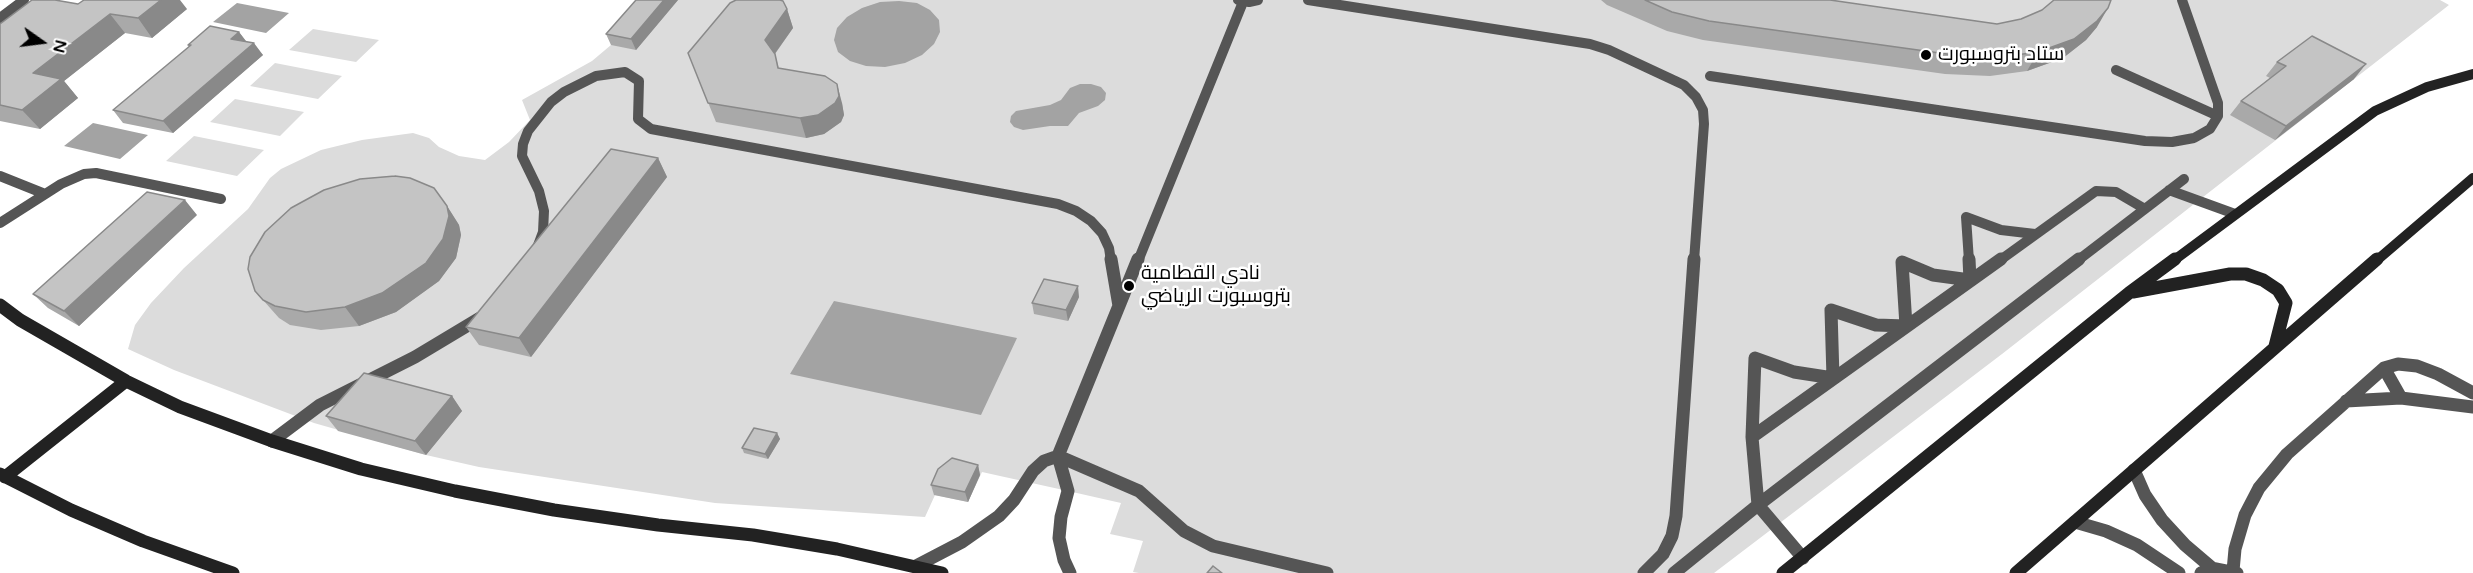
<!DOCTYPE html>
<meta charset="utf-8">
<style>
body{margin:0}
#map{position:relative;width:2473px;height:573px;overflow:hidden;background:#fff;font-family:"Varela Round",sans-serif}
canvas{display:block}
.north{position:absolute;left:12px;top:12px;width:60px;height:60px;-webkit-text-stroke:4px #fff;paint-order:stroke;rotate:104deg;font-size:16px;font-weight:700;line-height:24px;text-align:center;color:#000}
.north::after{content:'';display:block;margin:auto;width:21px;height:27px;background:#000;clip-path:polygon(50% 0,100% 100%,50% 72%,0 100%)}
</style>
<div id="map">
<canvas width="2473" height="573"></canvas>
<div class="north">N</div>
</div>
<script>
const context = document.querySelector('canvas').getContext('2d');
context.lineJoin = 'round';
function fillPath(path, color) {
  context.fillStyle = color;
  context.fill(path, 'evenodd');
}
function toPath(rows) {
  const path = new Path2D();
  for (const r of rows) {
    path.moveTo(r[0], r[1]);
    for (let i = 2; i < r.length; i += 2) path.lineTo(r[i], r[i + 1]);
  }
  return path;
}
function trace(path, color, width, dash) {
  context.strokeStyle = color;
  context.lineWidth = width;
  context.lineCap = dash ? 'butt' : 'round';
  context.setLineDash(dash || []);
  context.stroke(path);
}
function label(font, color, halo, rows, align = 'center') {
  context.font = font + ' "Varela Round",Cairo,sans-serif';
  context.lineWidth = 5;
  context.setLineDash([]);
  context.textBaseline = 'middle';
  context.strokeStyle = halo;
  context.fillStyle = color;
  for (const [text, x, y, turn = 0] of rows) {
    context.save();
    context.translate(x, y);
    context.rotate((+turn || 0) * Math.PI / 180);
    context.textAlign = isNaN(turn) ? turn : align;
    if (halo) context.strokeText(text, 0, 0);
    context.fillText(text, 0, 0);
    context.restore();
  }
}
const green = toPath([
 [650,0,2440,0,2449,5,2002,354,1714,573,1139,573,1133,572,1143,541,1110,534,1121,503,1068,491,982,472,968,502,935,495,925,517,715,503,479,467,426,455,314,423,174,370,128,349,135,325,151,303,184,268,248,209,270,178,281,169,321,150,362,140,413,133,429,138,439,147,459,156,485,160,509,142,530,120,522,100,592,61,611,45],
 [313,29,379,40,356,62,289,50],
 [275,63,342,76,318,99,250,86],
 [235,99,304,112,280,136,210,122],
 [194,136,264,150,237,176,166,161]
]);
const water = toPath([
 [899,1,917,3,930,10,939,20,940,32,934,44,922,55,905,63,885,67,866,66,850,61,838,52,834,40,837,28,847,17,862,8,880,2],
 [237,3,289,13,266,33,213,22],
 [1080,84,1091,84,1101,87,1106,93,1105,100,1098,106,1079,113,1068,126,1050,126,1023,130,1014,127,1010,122,1011,116,1016,111,1050,105,1061,100,1070,88],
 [93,123,148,135,120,159,64,146],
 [834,301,1017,338,981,415,790,374]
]);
const laneFar1 = toPath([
 [1238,0,1249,2,1258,0],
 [1308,0,1590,44,1609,50,1684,85,1696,97,1703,110,1704,124,1694,261],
 [0,18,24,0],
 [2116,70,2218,116],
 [1710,76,2145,141,2172,142,2194,138,2210,129,2218,116,2218,103,2182,0],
 [0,176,45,194],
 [2169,190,2235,214],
 [0,223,61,184,84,174,96,173,221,199],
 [537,248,543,232,544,211,539,191,522,156,523,144,528,131,551,102,564,92,596,76,625,72,639,81,638,119,651,129,1058,204,1076,211,1091,221,1102,233,1109,248,1111,261],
 [1138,261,1243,2],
 [1969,261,1966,217,2001,230,2035,234],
 [1999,261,2096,191,2116,192,2145,209],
 [2077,261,2184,179]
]);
const lane = toPath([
 [1111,259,1119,306],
 [1752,437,2001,259],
 [272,441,320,405,415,357,480,318],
 [1803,558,1758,505,1752,437,1755,358,1794,372,1833,378,1831,310,1876,325,1906,326,1902,262,1933,275,1970,280,1969,259],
 [916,566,962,542,999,516,1014,500,1033,471,1044,461,1058,456,1139,491,1184,531,1213,546,1327,573],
 [1070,573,1064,560,1059,538,1061,517,1068,491,1058,456,1138,259],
 [1644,573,1663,554,1672,536,1676,516,1694,259],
 [1674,573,1758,505,2079,259]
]);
const street = toPath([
 [2384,368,2401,398],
 [2346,401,2401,398,2473,407],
 [2134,470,2145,495,2162,520,2185,545,2212,568],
 [2075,522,2106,531,2137,545,2179,573],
 [2233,571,2235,549,2245,515,2259,488,2287,454,2384,368,2398,364,2417,366,2438,374,2473,393],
 [2201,573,2212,568,2237,573]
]);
const secondaryFar1 = toPath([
 [2173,261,2375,111,2427,87,2473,74],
 [2376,261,2473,178]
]);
const secondary = toPath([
 [2133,292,2230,274,2246,274,2263,280,2278,290,2286,303,2275,346],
 [0,305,20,320,126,381,180,407,272,441,361,469,455,491,554,510,658,525,753,535,837,549,942,573],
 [0,474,71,510,143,541,233,573],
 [5,477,126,381],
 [1783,573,2129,293,2175,259],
 [2016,573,2377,259]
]);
const wall = toPath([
 [636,0,678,0,636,50,611,45,606,34],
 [1601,0,1830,0,1997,24,2097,27,2086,40,2063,58,2027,71,1990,76,1945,74,1703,40,1667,31,1607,5],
 [78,4,187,9,152,38,125,33,64,81,78,98,40,129,0,121,0,24],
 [787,9,793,28,775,54,779,69,842,103,844,115,841,122,824,134,806,138,716,122,688,53],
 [239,32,246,41,263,55,173,133,123,123,113,110,189,47,188,45],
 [2277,62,2354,79,2275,140,2230,115,2241,101,2270,78,2266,76],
 [658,158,667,177,531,357,479,345,466,327],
 [447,206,459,225,461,235,456,258,439,281,396,312,359,326,321,330,290,325,279,318,255,291],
 [197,215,79,326,48,308,33,294],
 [1079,297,1068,321,1034,314,1032,303],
 [452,396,462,411,426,455,338,431,326,416],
 [777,433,780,439,768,459,744,453,742,448],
 [978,465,980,475,968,502,934,495,931,485]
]);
const shadedWall = toPath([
 [161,0,180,0,187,9,152,38,138,18],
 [664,0,678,0,636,50,631,39],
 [2108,8,2097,27,2086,40,2063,58,2027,71,2038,52],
 [787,9,793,28,771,59,765,40],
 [110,14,125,33,64,81,78,98,40,129,22,110,33,73],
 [239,32,248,44,231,39],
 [254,43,263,55,173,133,163,121],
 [2366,64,2354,79,2275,140,2286,126],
 [837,84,842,103,844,115,841,122,824,134,806,138,800,118],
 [658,158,667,177,531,357,519,338],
 [185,200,197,215,79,326,64,311],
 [447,206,459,225,461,235,456,258,439,281,396,312,359,326,345,307],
 [1078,286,1079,297,1068,321,1066,310],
 [452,396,462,411,426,455,415,441],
 [777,433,780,439,768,459,765,454],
 [978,465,980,475,968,502,965,492]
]);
const building = toPath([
 [32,0,55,0,78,4,84,0,161,0,138,18,110,14,33,73,61,79,22,110,0,105,0,24,32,0],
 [636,0,664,0,631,39,606,34,636,0],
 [736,0,780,0,783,1,787,9,765,40,775,54,778,68,825,76,837,84,839,96,835,103,818,115,800,118,708,103,688,53,730,3,736,0],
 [1645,0,1830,0,1997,24,2021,19,2042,10,2054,0,2111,0,2108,8,2097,21,2074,39,2038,52,2001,57,1954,55,1709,21,1672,12,1645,0],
 [210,26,239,32,231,39,254,43,163,121,113,110,191,45,188,45,210,26],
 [2312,36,2366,64,2286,126,2241,101,2286,66,2277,62,2312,36],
 [611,149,658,158,519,338,466,327,611,149],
 [395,176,410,178,434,188,447,206,449,216,443,239,426,263,382,293,345,307,306,312,275,306,263,300,255,291,248,269,250,257,265,232,291,208,324,190,360,179,395,176],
 [147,192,185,200,64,311,33,294,147,192],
 [1044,279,1078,286,1066,310,1032,303,1044,279],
 [364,373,452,396,415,441,326,416,364,373],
 [754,428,777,433,765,454,742,448,754,428],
 [952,458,978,465,965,492,931,485,938,469,952,458],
 [1213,566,1222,573,1207,573,1213,566]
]);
const markers = [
 [1926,55,6,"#000"],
 [1129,286,6,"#000"]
];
const poiNames = [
 ["ستاد بتروسبورت",1938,55],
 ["نادي القطامية",1141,274],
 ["بتروسبورت الرياضي",1141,297]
];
fillPath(green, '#dcdcdc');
fillPath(water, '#a3a3a3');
trace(laneFar1, '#555', 10);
trace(lane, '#555', 13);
trace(street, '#555', 13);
trace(secondaryFar1, '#222', 10);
trace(secondary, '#222', 13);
fillPath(wall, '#a9a9a9');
fillPath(shadedWall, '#898989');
fillPath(building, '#c4c4c4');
trace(building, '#898989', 1.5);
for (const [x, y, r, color] of markers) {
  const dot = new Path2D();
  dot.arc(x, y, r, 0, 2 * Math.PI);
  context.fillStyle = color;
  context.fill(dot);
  trace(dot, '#fff', 2);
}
label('20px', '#000', '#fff', poiNames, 'left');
</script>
